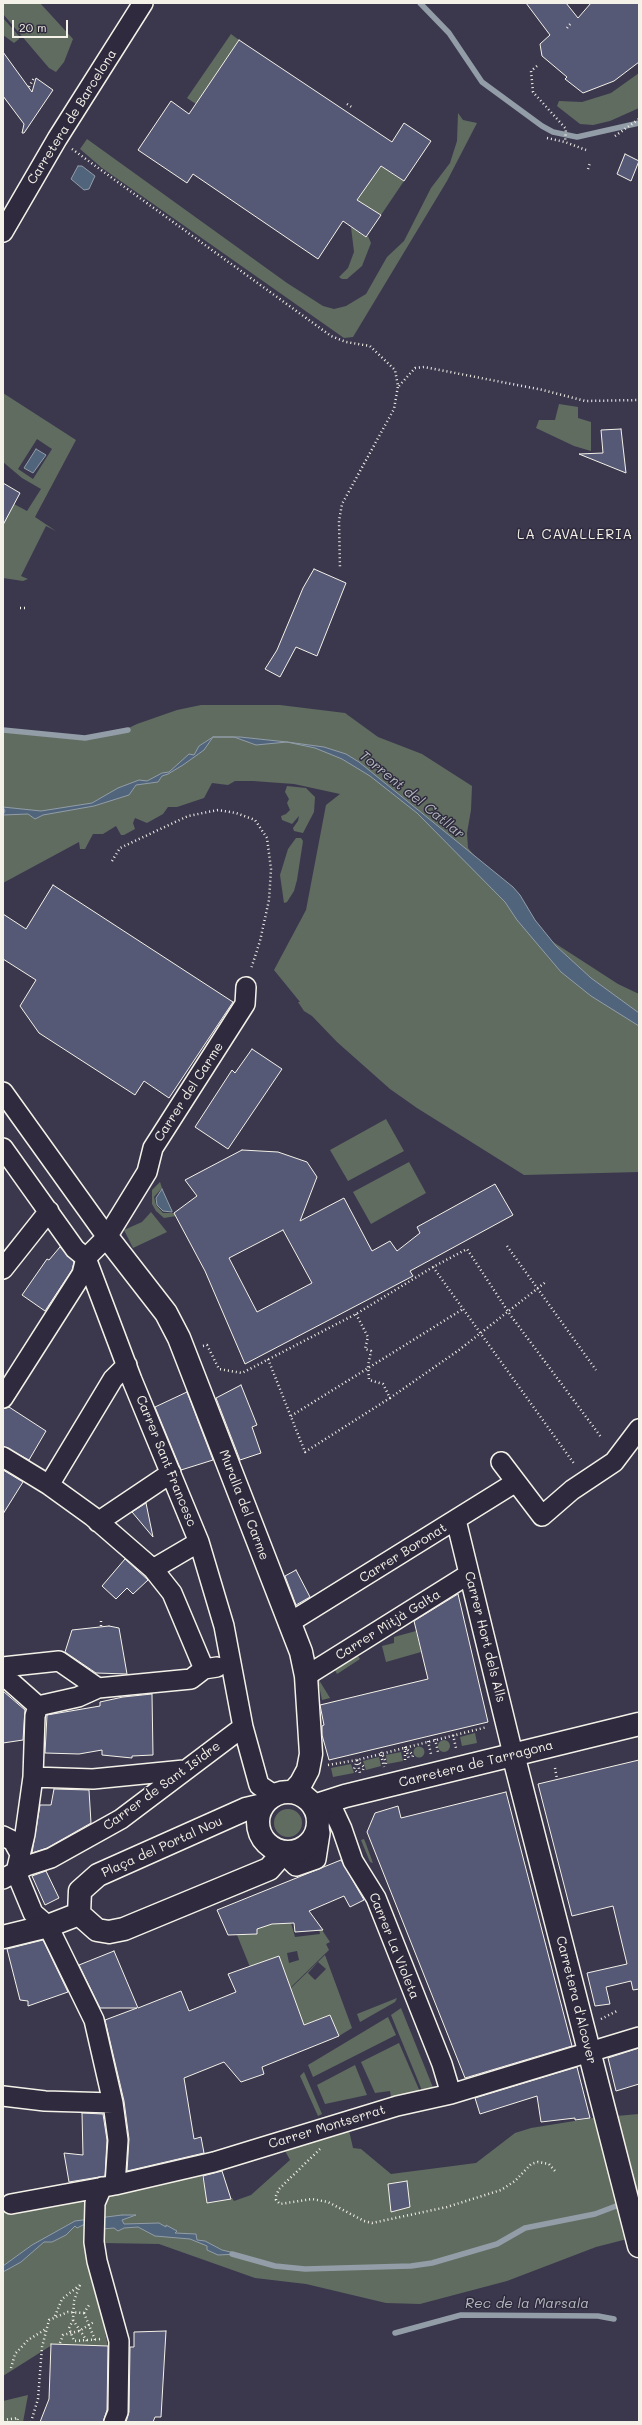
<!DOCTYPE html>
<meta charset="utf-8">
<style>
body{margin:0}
#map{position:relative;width:642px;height:2425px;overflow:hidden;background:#3b384e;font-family:Mali,sans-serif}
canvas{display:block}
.frame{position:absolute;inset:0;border:4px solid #f4f1e8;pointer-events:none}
.scale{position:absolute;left:12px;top:20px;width:56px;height:18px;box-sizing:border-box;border:2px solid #f4f1e8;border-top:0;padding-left:5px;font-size:12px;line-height:14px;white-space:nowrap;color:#f4f1e8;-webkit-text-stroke:3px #2f2a3d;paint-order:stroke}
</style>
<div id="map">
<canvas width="642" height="2425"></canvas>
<div class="frame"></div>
<div class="scale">20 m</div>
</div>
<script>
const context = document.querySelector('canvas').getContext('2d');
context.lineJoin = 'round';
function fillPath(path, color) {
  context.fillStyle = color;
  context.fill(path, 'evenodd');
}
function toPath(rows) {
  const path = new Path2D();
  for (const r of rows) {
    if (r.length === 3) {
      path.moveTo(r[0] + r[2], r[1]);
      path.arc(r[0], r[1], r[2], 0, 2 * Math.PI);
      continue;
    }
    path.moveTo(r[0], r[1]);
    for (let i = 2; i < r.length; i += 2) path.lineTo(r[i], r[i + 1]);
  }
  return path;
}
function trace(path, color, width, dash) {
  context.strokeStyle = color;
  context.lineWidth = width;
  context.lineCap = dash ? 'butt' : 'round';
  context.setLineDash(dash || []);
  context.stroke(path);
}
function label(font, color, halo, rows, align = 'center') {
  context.font = font + ' Mali,sans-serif';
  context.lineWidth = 3;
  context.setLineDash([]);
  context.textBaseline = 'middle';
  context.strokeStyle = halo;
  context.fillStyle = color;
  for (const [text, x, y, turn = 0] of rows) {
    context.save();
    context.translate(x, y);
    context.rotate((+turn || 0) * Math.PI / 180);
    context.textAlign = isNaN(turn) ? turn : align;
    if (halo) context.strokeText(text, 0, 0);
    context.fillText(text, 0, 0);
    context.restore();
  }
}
const green = toPath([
 [3,3,40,3,73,39,64,62,56,72,49,68,3,14],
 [3,18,19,36,19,39,14,43,3,35],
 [231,34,239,40,196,104,187,98],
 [639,73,639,108,610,121,593,125,580,124,557,106,559,101,582,102,611,93],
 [458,113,463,120,477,123,447,181,353,337,344,338,102,168,80,149,87,139,287,283,323,306,334,309,346,306,366,294,387,257,404,241,431,188,450,163,457,141],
 [381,166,404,181,381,215,357,200],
 [351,227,365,237,368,236,371,243,362,266,347,279,342,279,339,277,348,268,354,252],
 [3,393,76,440,35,517,56,531,46,526,21,576,28,579,23,581,3,578,3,513,8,515,14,504,27,511,41,489,22,478,3,462],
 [37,439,52,449,33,479,18,469],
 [559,404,578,407,578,418,591,422,591,451,574,446,536,428,539,420,555,420],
 [201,705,280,705,345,713,378,737,422,754,472,786,471,810,467,833,468,848,477,859,533,929,618,984,639,994,639,1172,524,1175,417,1108,390,1089,337,1042,312,1016,304,1011,298,1002,300,1002,274,970,306,910,326,805,340,794,294,784,253,781,235,781,228,785,212,783,204,798,177,807,168,807,163,814,147,823,135,818,133,823,135,829,124,835,121,835,116,826,103,834,93,834,85,849,80,849,79,842,3,883,3,732,85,740,118,733,137,724,177,710],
 [287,786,306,788,315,797,314,812,303,833,294,831,293,828,298,821,299,816,292,824,282,820,281,816,286,814,290,810,287,803,289,799,285,792],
 [296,838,301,838,303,841,297,880,294,891,287,902,284,903,280,875,288,849],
 [386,1119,404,1151,348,1181,330,1150],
 [409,1162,426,1193,371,1224,353,1192],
 [160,1182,162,1188,154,1197,156,1205,163,1213,174,1213,176,1216,164,1218,156,1211,152,1204,152,1190],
 [151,1212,167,1232,133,1248,124,1230,142,1222],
 [416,1631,421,1652,386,1662,382,1646,394,1643,394,1637],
 [358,1656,360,1659,337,1674,335,1670],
 [318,1680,319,1680,330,1698,322,1700],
 [475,1733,477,1743,462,1746,460,1737],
 [444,1746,6],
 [419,1752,5.5],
 [401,1752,403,1761,387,1764,386,1755],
 [379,1757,381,1766,366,1770,363,1761],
 [351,1764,354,1773,333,1777,331,1768],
 [288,1823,14],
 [364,1839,366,1844,373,1863,370,1862,361,1840],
 [291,1923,295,1937,320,1934,318,1924,330,1942,326,1944,329,1950,290,1988,250,1967,237,1935,257,1934,257,1925],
 [297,1951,299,1960,289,1963,287,1953],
 [325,1955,352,2028,339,2036,330,2015,304,2025,290,1989],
 [318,1962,326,1969,315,1980,308,1973],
 [397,1998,395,2002,360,2022,357,2014],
 [401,2008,434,2090,423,2093,391,2015],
 [388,2017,396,2035,313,2077,308,2065],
 [399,2043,421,2094,392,2102,390,2091,375,2093,361,2062],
 [355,2065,367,2095,325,2104,317,2085],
 [304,2072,322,2114,318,2116,300,2076],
 [639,2114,639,2236,596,2247,507,2281,420,2304,386,2303,306,2284,255,2278,159,2244,103,2243,94,2278,108,2347,52,2345,3,2376,3,2210,7,2207,20,2210,23,2213,36,2207,201,2174,210,2202,232,2198,234,2201,251,2195,290,2160,283,2147,348,2126,353,2148,361,2149,391,2174,476,2163,515,2133,531,2128,593,2118],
 [28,2395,23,2422,3,2422,3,2401]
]);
const water = toPath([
 [78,166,82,166,95,176,89,189,84,190,71,179,78,166],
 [36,449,46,455,33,473,24,468,36,449],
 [213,737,240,737,287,742,324,747,346,754,359,762,513,887,520,895,535,920,556,946,591,978,639,1013,639,1026,591,996,561,972,517,920,505,902,417,813,370,776,342,759,315,748,287,742,256,745,234,737,213,737,204,750,183,765,168,774,162,776,158,782,136,785,129,795,94,806,43,815,35,819,28,814,3,815,5,811,3,807,41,811,92,803,118,788,139,780,147,781,162,773,169,772,189,754,194,755,199,746,213,737],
 [162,1189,172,1211,172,1212,163,1211,157,1205,156,1198,162,1189],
 [122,2215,136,2215,122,2220,124,2224,159,2223,166,2227,166,2225,177,2231,175,2233,196,2234,197,2240,205,2241,222,2250,239,2254,218,2255,207,2250,207,2246,190,2239,155,2236,138,2227,124,2228,118,2231,114,2228,102,2229,85,2224,77,2228,75,2226,66,2235,52,2242,44,2242,21,2262,3,2272,3,2266,32,2245,75,2221,122,2215]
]);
const stream = toPath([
 [420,3,449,33,482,82,542,126,553,132,577,137,639,123],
 [3,730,85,738,128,730],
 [232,2254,275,2266,305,2269,411,2266,432,2263,497,2244,525,2228,595,2214,624,2203],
 [395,2333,461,2315,598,2316,614,2319]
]);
const building = toPath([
 [526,3,566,3,578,18,591,3,639,3,639,62,614,81,583,93,565,79,567,77,542,56,540,44,550,35,526,3],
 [239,40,392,142,404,123,431,141,404,181,381,166,357,200,381,215,366,237,343,221,318,259,193,174,187,183,138,150,171,101,189,114,239,40],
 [3,52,32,92,36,78,53,90,24,133,22,133,24,124,3,96,3,52],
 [625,154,639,161,631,181,617,174,625,154],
 [621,429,626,473,579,454,603,453,601,430,621,429],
 [3,483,20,493,3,525,3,483],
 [314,569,346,583,317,656,296,647,280,677,265,669,277,650,303,588,314,569],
 [53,885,233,1002,169,1098,144,1081,135,1095,39,1033,20,1006,36,980,3,959,3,914,26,929,53,885],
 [252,1049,282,1069,228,1149,195,1127,232,1070,235,1073,252,1049],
 [242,1150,278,1152,307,1162,317,1177,300,1221,344,1198,372,1251,390,1241,397,1251,420,1233,417,1227,495,1184,513,1215,410,1271,413,1276,245,1364,205,1271,174,1213,197,1196,185,1180,242,1150],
 [283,1230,312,1283,257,1312,229,1258,283,1230],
 [60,1247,74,1262,72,1270,45,1311,22,1295,47,1259,49,1260,60,1247],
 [241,1385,257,1425,252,1427,261,1453,240,1460,216,1398,241,1385],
 [187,1392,213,1460,181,1470,155,1407,187,1392],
 [9,1407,46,1431,29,1460,3,1446,3,1409,9,1407],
 [3,1470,23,1482,3,1514,3,1470],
 [146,1503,153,1537,132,1512,146,1503],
 [125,1559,148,1580,133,1594,127,1588,116,1599,102,1586,125,1559],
 [296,1570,310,1597,296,1605,285,1576,296,1570],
 [458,1594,488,1722,329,1760,322,1735,322,1726,324,1725,320,1705,428,1679,414,1621,458,1594],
 [109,1626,119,1628,127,1674,96,1673,65,1652,72,1630,109,1626],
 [3,1691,25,1710,23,1740,3,1743,3,1691],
 [152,1694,153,1755,132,1756,132,1758,102,1755,102,1750,79,1754,45,1753,47,1715,100,1706,100,1702,123,1697,152,1694],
 [639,1760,639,1989,633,1990,631,1981,606,1987,610,2004,595,2006,587,1973,627,1964,613,1906,572,1916,538,1784,639,1760],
 [54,1789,89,1790,91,1823,47,1848,32,1853,40,1805,51,1805,54,1789],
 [506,1792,572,2046,465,2078,367,1832,375,1813,398,1806,401,1818,506,1792],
 [341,1860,364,1900,350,1907,344,1896,309,1911,323,1930,295,1932,294,1923,272,1924,257,1929,257,1934,228,1935,217,1910,341,1860],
 [46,1871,59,1898,45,1905,32,1876,46,1871],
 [43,1940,68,1992,28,2006,28,2001,20,2000,7,1949,43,1940],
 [114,1951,138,2008,181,1991,189,2011,236,1992,228,1974,279,1956,304,2025,330,2015,339,2036,262,2067,264,2074,241,2082,224,2062,184,2078,194,2139,201,2137,204,2153,127,2171,129,2139,124,2101,105,2020,137,2008,100,2008,79,1965,114,1951],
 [639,2048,639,2084,616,2091,608,2058,639,2048],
 [577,2067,590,2118,575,2120,575,2118,541,2122,537,2096,480,2114,475,2098,577,2067],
 [82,2113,103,2114,107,2140,105,2176,69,2182,64,2153,83,2155,82,2113],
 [222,2171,231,2199,207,2203,203,2176,222,2171],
 [407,2181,410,2207,391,2212,388,2184,407,2181],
 [166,2331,161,2417,155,2417,153,2422,126,2422,129,2412,130,2347,134,2347,134,2332,166,2331],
 [51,2344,108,2346,107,2410,103,2422,40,2422,49,2399,51,2344]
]);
const path = toPath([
 [567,28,571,23],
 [537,66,531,71,533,92,566,129,565,142],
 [29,87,34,78],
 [347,104,353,108],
 [615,136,639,119],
 [547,138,565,142,586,150],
 [72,149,331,336,346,342,370,346,395,370,398,386,394,409,342,504,339,521,340,568],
 [588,169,590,163],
 [399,386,415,368,424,367,543,390,585,401,639,400],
 [20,608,27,608],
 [112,861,120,848,188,816,218,810,236,813,255,820,267,838,271,869,269,900,260,941,251,969],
 [507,1246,596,1370],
 [433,1267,575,1465],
 [356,1314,368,1337,365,1349,371,1351,368,1366,369,1380,383,1384,390,1398,459,1350,547,1281],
 [203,1346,207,1345,219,1369,242,1373,356,1314,433,1267,467,1249,511,1316,601,1437],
 [268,1359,305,1452,390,1398],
 [291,1416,463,1309],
 [101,1626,101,1619],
 [453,1735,456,1748],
 [435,1739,438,1752],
 [428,1741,431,1754],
 [405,1747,413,1755,412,1759],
 [406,1749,409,1759],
 [381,1752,386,1762,385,1766],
 [381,1755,384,1767],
 [357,1760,364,1767,363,1770],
 [357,1760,354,1769,357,1772],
 [357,1760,360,1773],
 [405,1760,405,1746],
 [328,1765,357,1760,487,1727],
 [555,1768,557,1779],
 [601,2019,617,2011],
 [320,2149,279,2189,276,2196,276,2200,280,2204,312,2199,328,2202,364,2221,372,2223,447,2207,501,2190,515,2181,531,2164,538,2162,549,2164,555,2171],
 [80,2285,74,2301,73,2320,69,2328,74,2341,101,2339],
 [84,2313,95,2340],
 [84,2313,89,2305],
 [55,2316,62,2299,80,2285],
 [73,2320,87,2341],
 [60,2343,63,2335,79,2331,94,2322],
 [11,2368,15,2354,28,2340,46,2329],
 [3,2420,18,2418,17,2422],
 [31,2422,38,2399,42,2347,49,2320,68,2312,84,2313]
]);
const minor = toPath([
 [3,232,57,139,143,3],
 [3,1092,107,1237],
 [3,1148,75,1249,86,1258,132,1380,199,1542,224,1626,243,1727,259,1785,274,1795],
 [3,1269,49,1211],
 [3,1398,82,1274,86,1258,107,1237,147,1172,153,1148,245,1004,246,987],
 [3,1457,49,1485,92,1516,153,1569,172,1593,204,1669],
 [501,1462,542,1516,572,1490,614,1462,639,1429],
 [49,1485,113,1379,127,1365],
 [456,1520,513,1754],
 [98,1522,171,1473],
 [153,1569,199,1542],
 [289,1623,516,1482],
 [3,1667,59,1661,98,1688],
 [3,1675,38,1706],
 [306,1676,469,1574],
 [38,1706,35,1716,33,1777,25,1834,16,1872,33,1913,48,1926,94,2020,113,2103,118,2140,115,2185],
 [38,1706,78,1697,98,1688,191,1679,204,1669,217,1667],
 [33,1777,93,1779,184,1770],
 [329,1801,342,1829,353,1861,376,1898,442,2064,451,2094],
 [3,1836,13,1841,19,1852],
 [283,1853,296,1866,316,1859,320,1833,318,1824],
 [3,1879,26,1866,51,1858,121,1819,243,1727],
 [3,2096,45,2101,113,2103],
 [102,2187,95,2203,94,2242,97,2261,119,2341,118,2412,114,2422],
 [11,2204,115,2185,214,2162,397,2106,451,2094,639,2037]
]);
const major = toPath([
 [107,1237,166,1313,179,1338,301,1652,306,1676,311,1754,308,1770,301,1783,293,1792],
 [513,1754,639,2246],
 [288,1822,30],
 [263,1805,246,1809,98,1875,80,1891,79,1914,97,1930,109,1932,124,1929,269,1869,283,1853],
 [314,1806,345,1796,639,1724],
 [3,1937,48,1926,79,1914]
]);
const streetNames = [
 ["Carretera de Barcelona",72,117,-58],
 ["Carrer del Carme",189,1092,-57],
 ["Carrer Sant Francesc",166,1461,68],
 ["Muralla del Carme",244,1505,69],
 ["Carrer Boronat",403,1553,-32],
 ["Carrer Mitjà Galta",388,1625,-32],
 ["Carrer Hort dels Alls",485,1637,76],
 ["Carretera de Tarragona",476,1764,-14],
 ["Carrer de Sant Isidre",162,1786,-36],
 ["Plaça del Portal Nou",162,1847,-24],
 ["Carrer La Violeta",394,1946,68],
 ["Carretera d'Alcover",576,2000,76],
 ["Carrer Montserrat",327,2127,-17]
];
const neighbourhoodNames = [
 ["LA CAVALLERIA",575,535]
];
const waterNames = [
 ["Torrent del Catllar",412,795,39],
 ["Rec de la Marsala",527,2304]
];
fillPath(green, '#606c60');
fillPath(water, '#50657c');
trace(water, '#929da7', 1);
trace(stream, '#929da7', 5.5);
fillPath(building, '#565976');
trace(building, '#f4f1e8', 1);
trace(minor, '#f4f1e8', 22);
trace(major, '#f4f1e8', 25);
trace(path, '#f4f1e8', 2.5, [1, 3]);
trace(minor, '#2f2a3d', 19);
trace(major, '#2f2a3d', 22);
label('13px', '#f4f1e8', '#2f2a3d', streetNames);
context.letterSpacing = '1px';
label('14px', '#f4f1e8', '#2f2a3d', neighbourhoodNames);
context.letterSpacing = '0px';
label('italic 14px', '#b2b9bd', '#2f2a3d', waterNames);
</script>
